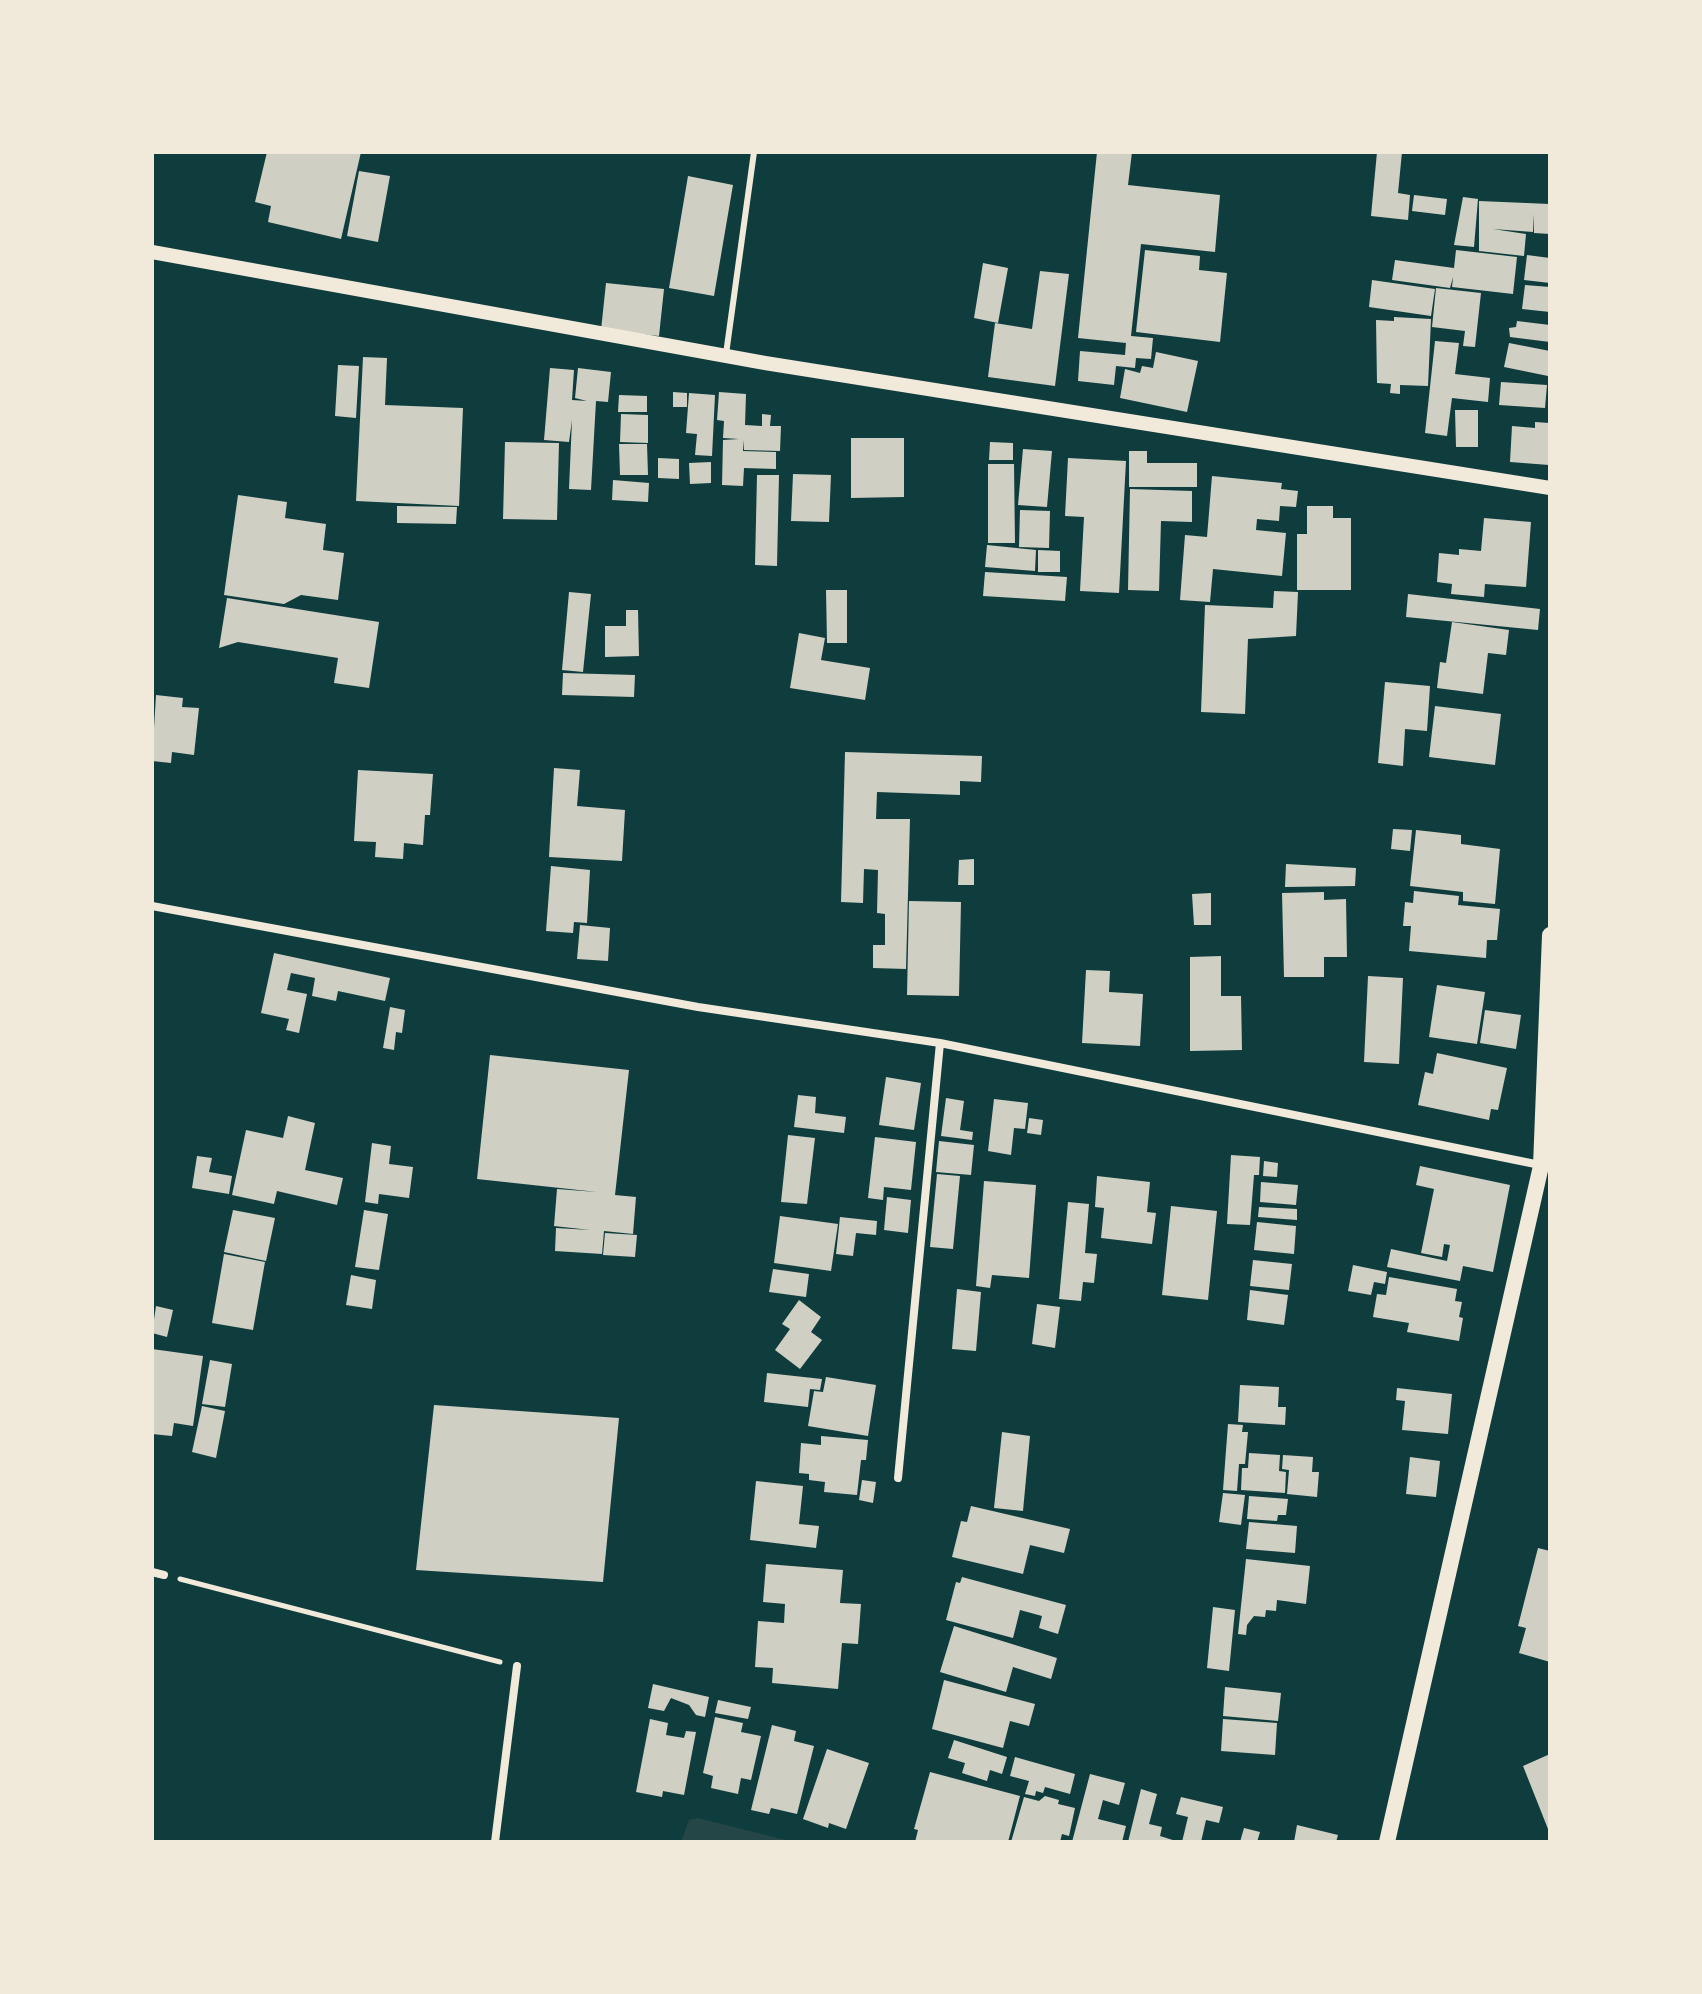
<!DOCTYPE html>
<style>
body{margin:0}
#map{position:relative;width:1702px;height:1994px;overflow:hidden;background:#0f3d3e;font-family:Manrope,sans-serif}
canvas{display:block}
.frame{position:absolute;inset:0;border:154px solid #f1e9da;pointer-events:none}
</style>
<div id="map">
<canvas width="1702" height="1994"></canvas>
<div class="frame"></div>
</div>
<script>
const context = document.querySelector('canvas').getContext('2d');
context.lineJoin = 'round';
function fillPath(path, color) {
  context.fillStyle = color;
  context.fill(path, 'evenodd');
}
function toPath(rows) {
  const path = new Path2D();
  for (const r of rows) {
    path.moveTo(r[0], r[1]);
    for (let i = 2; i < r.length; i += 2) path.lineTo(r[i], r[i + 1]);
  }
  return path;
}
function trace(path, color, width, dash) {
  context.strokeStyle = color;
  context.lineWidth = width;
  context.lineCap = dash ? 'butt' : 'round';
  context.setLineDash(dash || []);
  context.stroke(path);
}
const green = toPath([
 [698,1818,794,1842,681,1842,689,1820]
]);
const building = toPath([
 [267,152,361,152,341,239,268,222,271,206,255,202],
 [1097,152,1132,152,1128,185,1220,195,1215,252,1141,244,1131,336,1153,338,1151,359,1136,358,1135,368,1116,366,1114,385,1078,381,1080,351,1125,355,1126,343,1078,338],
 [1377,152,1402,152,1398,193,1410,195,1408,220,1371,216],
 [359,171,390,176,378,242,347,236],
 [688,176,733,185,714,296,669,288],
 [1414,195,1447,199,1445,215,1412,211],
 [1463,197,1478,199,1474,247,1454,245],
 [1479,201,1550,204,1550,234,1534,233,1534,214,1533,232,1493,229,1526,234,1524,256,1479,251],
 [1145,250,1200,256,1199,270,1227,273,1220,342,1136,332],
 [1456,250,1517,257,1513,294,1452,287,1453,277,1450,288,1392,280,1395,260,1454,268],
 [1527,255,1550,258,1550,283,1524,280],
 [983,263,1008,268,998,323,974,318],
 [1040,271,1069,274,1055,386,988,377,995,323,1032,329],
 [1372,280,1435,289,1431,316,1369,307],
 [606,283,664,289,659,336,601,330],
 [1525,285,1550,287,1550,312,1522,309],
 [1436,288,1481,293,1475,347,1463,346,1465,331,1432,327],
 [1394,317,1431,319,1428,386,1400,385,1400,394,1390,393,1391,384,1377,383,1376,320,1394,321],
 [1517,321,1550,325,1550,342,1510,337,1509,328,1516,327],
 [1435,341,1459,343,1455,374,1490,378,1488,402,1452,398,1447,436,1425,433],
 [1509,343,1550,351,1548,376,1504,367],
 [1156,352,1198,361,1187,412,1120,398,1125,369,1140,373,1142,366,1153,368],
 [363,357,387,358,385,405,463,408,459,506,356,501],
 [338,365,359,366,356,418,335,416],
 [550,368,574,370,572,400,587,401,575,398,578,368,611,372,608,402,596,401,591,490,569,489,572,420,569,442,544,440],
 [1501,382,1547,385,1545,408,1499,405],
 [673,392,687,393,687,407,673,407],
 [719,392,746,394,745,425,762,426,762,414,771,415,770,426,781,426,780,451,744,450,743,440,743,451,776,452,776,469,744,468,743,486,722,485,723,440,739,439,723,438,724,421,717,420],
 [689,393,715,395,712,456,695,455,697,434,686,433],
 [619,395,647,396,647,412,618,412],
 [1455,410,1478,410,1478,447,1456,447],
 [621,414,648,415,648,443,620,442],
 [1535,422,1550,423,1549,465,1510,462,1512,426,1535,428],
 [851,438,904,438,904,497,851,498],
 [505,442,559,443,557,520,503,519],
 [990,442,1013,443,1013,460,989,460],
 [619,444,647,444,648,475,620,475],
 [1023,449,1052,451,1047,507,1018,505],
 [1129,451,1147,451,1147,463,1197,463,1197,487,1129,487],
 [658,458,679,459,679,479,658,478],
 [1068,458,1126,461,1119,593,1080,591,1084,517,1065,516],
 [711,462,711,483,690,484,689,463],
 [988,464,1014,464,1015,543,988,543],
 [793,474,831,475,829,522,791,521],
 [757,475,779,475,777,566,755,565],
 [1212,476,1282,483,1281,489,1298,491,1296,507,1280,506,1279,521,1257,519,1256,530,1286,533,1282,576,1213,569,1210,602,1180,600,1185,535,1207,537],
 [613,480,649,483,648,502,612,500],
 [1130,489,1192,491,1192,522,1161,521,1159,591,1128,590],
 [238,495,287,502,285,518,326,524,323,550,344,553,338,600,301,595,284,604,224,595],
 [397,506,457,507,456,524,397,523],
 [1307,506,1333,506,1333,518,1351,518,1351,590,1297,590,1297,534,1307,534],
 [1020,510,1050,511,1049,548,1019,547],
 [1484,518,1531,522,1526,587,1485,584,1484,597,1451,594,1452,584,1437,582,1439,553,1459,555,1459,549,1481,551],
 [987,545,1036,550,1035,571,985,567],
 [1038,550,1060,551,1060,572,1038,572],
 [985,572,1067,577,1065,601,983,596],
 [826,590,847,590,847,643,827,643],
 [1274,591,1298,592,1296,636,1248,639,1245,714,1201,712,1205,605,1273,608],
 [569,592,591,594,583,672,562,670],
 [1408,594,1540,609,1538,630,1406,617],
 [227,598,379,622,369,688,334,683,338,658,238,642,219,648],
 [626,610,638,610,639,656,605,657,605,626,626,626],
 [1452,622,1509,630,1506,655,1488,653,1483,694,1437,688,1440,662,1446,663],
 [799,633,825,638,821,660,870,668,865,700,790,688],
 [563,673,635,675,634,697,562,695],
 [1385,682,1430,686,1427,731,1405,729,1403,766,1378,763],
 [156,695,183,698,182,707,199,708,194,755,172,752,171,763,152,761],
 [1435,706,1501,714,1495,765,1429,757],
 [845,752,982,756,981,782,960,781,960,795,877,792,876,819,910,819,906,969,873,968,873,945,885,945,885,914,877,913,878,870,864,869,863,903,841,902],
 [554,768,580,770,577,806,625,810,622,861,549,857],
 [358,770,433,774,430,815,425,815,423,845,404,843,403,859,375,857,376,842,354,841],
 [1393,829,1412,830,1410,851,1391,849],
 [1416,830,1461,835,1461,844,1500,849,1495,904,1463,901,1463,892,1410,886],
 [974,859,974,885,958,885,959,860],
 [1286,864,1356,868,1355,886,1285,887],
 [551,866,590,870,587,923,574,922,573,933,546,931],
 [1414,891,1459,896,1458,905,1500,909,1497,940,1487,940,1486,958,1409,951,1411,926,1403,926,1405,902,1413,903],
 [1324,892,1324,900,1346,899,1347,957,1324,957,1324,977,1284,977,1282,893],
 [1211,893,1211,925,1194,925,1192,894],
 [909,901,961,902,959,996,907,995],
 [580,925,610,928,608,961,577,959],
 [274,953,390,978,385,1001,338,991,336,1001,312,996,315,978,291,973,287,990,307,994,299,1033,286,1030,289,1019,261,1013],
 [1221,956,1221,996,1241,996,1242,1050,1190,1051,1190,957],
 [1086,970,1110,971,1109,992,1143,994,1140,1046,1082,1043],
 [1368,976,1403,978,1399,1064,1364,1062],
 [1437,985,1485,992,1477,1044,1429,1037],
 [390,1007,405,1010,402,1033,396,1032,394,1050,383,1048],
 [1485,1010,1521,1015,1516,1049,1480,1043],
 [1437,1053,1507,1068,1498,1110,1491,1109,1489,1120,1418,1105,1425,1072,1433,1074],
 [490,1055,629,1070,615,1195,636,1197,633,1234,604,1231,602,1254,555,1251,556,1228,590,1230,554,1226,557,1189,597,1192,477,1179],
 [886,1077,921,1083,914,1130,879,1125],
 [798,1095,816,1097,815,1113,846,1117,844,1133,794,1127],
 [946,1098,964,1101,960,1130,973,1132,972,1140,941,1136],
 [994,1099,1028,1103,1025,1129,1014,1128,1011,1155,988,1151],
 [288,1116,315,1123,305,1170,343,1178,337,1205,277,1191,274,1204,232,1195,246,1130,283,1138],
 [1029,1118,1043,1120,1041,1135,1027,1133],
 [788,1135,815,1138,807,1204,781,1202],
 [875,1137,916,1142,911,1190,884,1187,883,1200,868,1198],
 [939,1141,974,1145,971,1175,936,1172],
 [372,1143,391,1146,389,1164,413,1167,409,1198,379,1194,378,1204,365,1202],
 [1231,1155,1260,1157,1259,1175,1254,1175,1250,1225,1227,1224],
 [197,1156,212,1158,209,1172,232,1176,229,1194,192,1188],
 [1264,1161,1278,1163,1277,1177,1263,1176],
 [1420,1166,1510,1185,1493,1272,1463,1266,1460,1281,1387,1267,1391,1249,1447,1261,1450,1245,1444,1244,1442,1257,1421,1253,1434,1189,1416,1185],
 [937,1174,960,1176,953,1249,930,1247],
 [1097,1176,1150,1182,1147,1212,1156,1213,1152,1244,1101,1238,1104,1208,1095,1207],
 [984,1181,1036,1185,1029,1278,992,1275,990,1288,976,1286],
 [1261,1182,1298,1185,1296,1205,1260,1202],
 [887,1197,911,1200,908,1233,884,1230],
 [1068,1202,1089,1204,1085,1253,1097,1254,1094,1283,1083,1282,1081,1301,1059,1299],
 [1171,1206,1217,1211,1208,1300,1162,1295],
 [1259,1207,1297,1209,1297,1220,1258,1217],
 [233,1210,275,1218,266,1261,224,1252],
 [364,1210,388,1214,379,1270,355,1267],
 [780,1216,838,1224,831,1271,774,1263],
 [840,1217,877,1221,876,1235,856,1233,853,1256,836,1254],
 [1257,1222,1296,1226,1294,1254,1254,1250],
 [605,1233,637,1235,635,1257,603,1255],
 [224,1254,265,1262,253,1330,212,1323],
 [1253,1260,1292,1264,1289,1290,1250,1286],
 [1353,1265,1387,1272,1385,1284,1374,1282,1371,1295,1348,1291],
 [773,1269,809,1274,806,1297,769,1292],
 [351,1275,376,1280,372,1309,346,1305],
 [1389,1277,1457,1289,1455,1301,1462,1302,1459,1317,1463,1318,1459,1341,1407,1332,1409,1323,1373,1317,1377,1294,1386,1295],
 [957,1289,981,1292,976,1351,952,1349],
 [1250,1290,1288,1295,1284,1325,1247,1320],
 [799,1300,821,1317,811,1332,822,1340,800,1369,775,1350,790,1329,782,1324],
 [1037,1304,1060,1307,1055,1348,1032,1344],
 [156,1306,173,1310,167,1337,152,1333],
 [152,1349,203,1356,193,1426,174,1423,172,1436,152,1434],
 [210,1360,232,1364,225,1407,202,1404],
 [767,1373,822,1379,820,1390,810,1389,808,1407,764,1402],
 [826,1377,876,1385,868,1436,808,1426,814,1391,823,1392],
 [1240,1385,1279,1387,1278,1407,1286,1407,1285,1425,1238,1422],
 [1397,1388,1452,1394,1448,1434,1402,1430,1405,1401,1396,1400],
 [434,1405,619,1418,603,1582,416,1570],
 [202,1406,225,1411,216,1458,192,1452],
 [1228,1424,1243,1425,1242,1432,1248,1432,1245,1464,1239,1464,1237,1491,1223,1490],
 [1002,1432,1030,1436,1023,1511,994,1508],
 [821,1436,868,1440,866,1460,861,1460,857,1495,824,1492,825,1482,809,1480,809,1474,799,1473,801,1443,821,1445],
 [1249,1453,1280,1455,1279,1471,1286,1472,1285,1493,1241,1490,1242,1468,1248,1468],
 [1283,1455,1313,1457,1312,1472,1319,1472,1317,1497,1287,1494,1289,1470,1282,1469],
 [1410,1457,1440,1461,1436,1497,1406,1494],
 [862,1480,876,1482,873,1503,859,1500],
 [756,1481,803,1486,799,1524,819,1526,816,1548,750,1540],
 [1223,1493,1245,1495,1241,1525,1219,1522],
 [1249,1496,1288,1499,1286,1515,1278,1515,1277,1521,1247,1519],
 [971,1506,1070,1529,1064,1553,1030,1545,1023,1574,952,1557,961,1521,967,1522],
 [1249,1522,1297,1526,1295,1553,1246,1549],
 [1538,1548,1550,1551,1550,1662,1519,1653,1526,1628,1518,1626],
 [1246,1559,1310,1566,1306,1604,1277,1600,1276,1611,1266,1610,1265,1617,1254,1616,1247,1625,1246,1635,1238,1634],
 [766,1564,843,1570,840,1603,861,1604,858,1644,842,1643,838,1689,772,1683,773,1668,755,1667,758,1621,784,1623,785,1604,763,1602],
 [962,1577,1066,1605,1058,1634,1039,1628,1042,1616,1020,1610,1013,1638,946,1620,956,1582,960,1583],
 [1213,1607,1235,1610,1229,1671,1207,1668],
 [954,1626,1057,1658,1051,1679,1013,1667,1006,1692,940,1672],
 [944,1680,1035,1704,1029,1726,1010,1721,1003,1748,932,1729],
 [653,1684,709,1697,705,1717,696,1715,689,1705,671,1698,664,1711,648,1708],
 [1225,1687,1281,1693,1278,1721,1223,1716],
 [718,1700,751,1707,748,1719,715,1713],
 [715,1717,743,1723,741,1732,761,1736,751,1780,741,1778,738,1794,711,1788,713,1776,703,1773],
 [650,1719,668,1723,666,1735,684,1738,686,1731,696,1732,684,1795,663,1791,662,1797,636,1792],
 [1223,1719,1277,1723,1275,1755,1221,1751],
 [772,1725,796,1731,794,1741,814,1746,797,1814,771,1808,769,1814,751,1810],
 [954,1740,1007,1757,1002,1774,990,1770,987,1781,962,1773,965,1763,948,1758],
 [827,1749,869,1763,846,1829,829,1823,828,1828,803,1819],
 [1550,1754,1550,1834,1523,1766],
 [1015,1757,1075,1774,1070,1794,1045,1787,1043,1793,1036,1791,1035,1796,1025,1794,1029,1781,1010,1776],
 [930,1772,1020,1796,1008,1842,915,1842,918,1830,914,1829],
 [1090,1774,1125,1783,1119,1805,1103,1800,1098,1819,1126,1826,1122,1842,1072,1842],
 [1141,1789,1157,1794,1149,1824,1162,1827,1160,1836,1179,1842,1128,1842],
 [1045,1796,1059,1800,1058,1804,1075,1808,1069,1836,1062,1834,1060,1842,1011,1842,1024,1797,1039,1801],
 [1181,1797,1223,1807,1219,1823,1206,1820,1201,1842,1182,1842,1188,1817,1176,1814],
 [1297,1825,1338,1835,1336,1842,1294,1842],
 [1244,1828,1260,1832,1257,1842,1240,1842]
]);
const path = toPath([
 [180,1579,500,1662]
]);
const service = toPath([
 [726,354,754,152]
]);
const minor = toPath([
 [152,906,698,1007,940,1043,1550,1167],
 [898,1478,940,1043],
 [152,1572,164,1575],
 [495,1842,517,1666]
]);
const tertiary = toPath([
 [152,252,765,363,1550,488]
]);
const secondary = toPath([
 [1387,1842,1541,1166,1550,935]
]);
fillPath(green, '#244646');
fillPath(building, '#cfcfc3');
trace(path, '#f1e9da', 5);
trace(service, '#f1e9da', 6);
trace(minor, '#f1e9da', 8);
trace(tertiary, '#f1e9da', 14);
trace(secondary, '#f1e9da', 16);
</script>
